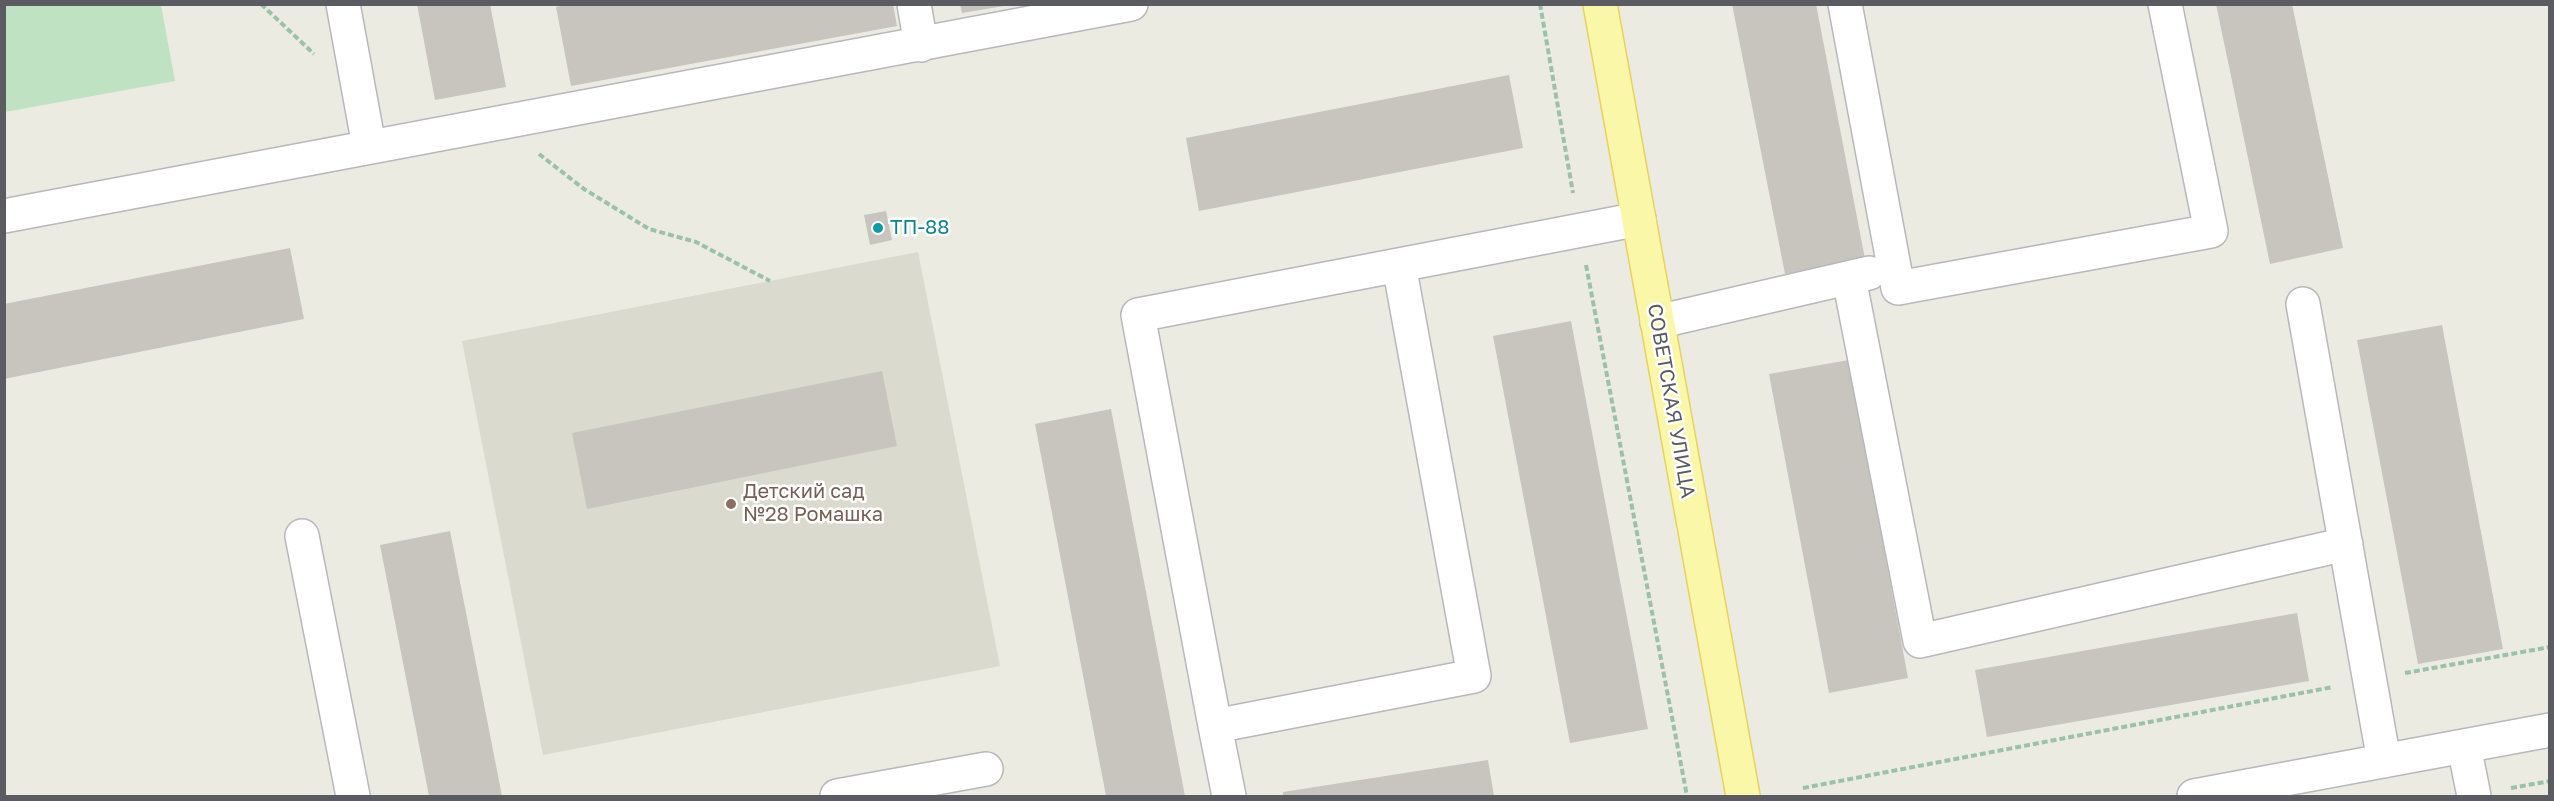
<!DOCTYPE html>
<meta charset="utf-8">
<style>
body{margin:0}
#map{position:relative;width:2554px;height:801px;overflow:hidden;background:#ecebe1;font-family:"Golos Text",sans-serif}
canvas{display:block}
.frame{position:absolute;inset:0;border:6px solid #5a5c61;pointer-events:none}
</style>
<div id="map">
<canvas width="2554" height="801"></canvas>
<div class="frame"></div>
</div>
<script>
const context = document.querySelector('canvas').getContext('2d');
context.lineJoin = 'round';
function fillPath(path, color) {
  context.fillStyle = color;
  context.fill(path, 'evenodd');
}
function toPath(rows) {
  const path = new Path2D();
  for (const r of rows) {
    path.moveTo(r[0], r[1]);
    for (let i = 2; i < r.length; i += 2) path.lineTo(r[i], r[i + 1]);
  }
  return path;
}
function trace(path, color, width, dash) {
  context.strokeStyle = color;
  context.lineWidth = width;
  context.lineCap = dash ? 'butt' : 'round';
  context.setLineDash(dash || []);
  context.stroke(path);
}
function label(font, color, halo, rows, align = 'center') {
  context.font = font + ' "Golos Text",sans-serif';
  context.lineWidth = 5;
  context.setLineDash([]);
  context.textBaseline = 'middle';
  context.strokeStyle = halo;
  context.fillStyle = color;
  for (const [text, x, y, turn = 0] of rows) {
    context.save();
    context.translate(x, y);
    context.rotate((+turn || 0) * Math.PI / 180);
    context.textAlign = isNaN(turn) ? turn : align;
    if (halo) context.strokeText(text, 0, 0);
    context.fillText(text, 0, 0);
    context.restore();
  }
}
const education = toPath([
 [918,252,1000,666,543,755,462,341]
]);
const green = toPath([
 [5,4,161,5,175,81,5,112]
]);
const building = toPath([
 [417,4,490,4,506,87,435,100],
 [568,4,893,4,897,26,571,86,556,7],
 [960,4,1004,4,1004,6,962,13],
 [1732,4,1816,4,1865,259,1785,274],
 [2216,4,2292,4,2343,248,2270,264],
 [1509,75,1523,148,1199,211,1186,138],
 [886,211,892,240,870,245,864,215],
 [290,248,304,319,4,379,4,304],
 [1571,321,1648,729,1570,743,1493,336],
 [2442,325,2503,649,2418,664,2357,340],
 [1849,360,1908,678,1829,693,1769,374],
 [882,371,897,446,587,509,572,433],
 [1111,409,1185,796,1106,796,1035,424],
 [450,531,502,796,429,796,380,545],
 [2297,613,2309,681,1987,737,1975,670],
 [1488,760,1494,796,1283,796,1283,792]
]);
const path = toPath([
 [261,4,314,54],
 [1540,4,1573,193],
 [539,154,584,189,649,229,696,242,770,281],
 [1586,265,1687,796],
 [2405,673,2550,647],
 [1803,788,2333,687],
 [2511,788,2550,781]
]);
const minor = toPath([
 [343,4,369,146],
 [914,4,921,45],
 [1845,4,1898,288,2211,231,2165,4],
 [4,216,1131,4],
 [1849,278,1920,641,2346,544],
 [2303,304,2384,761],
 [1657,322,1869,273],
 [302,536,353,796],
 [1215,726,1138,315,1639,219],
 [2464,746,2474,796],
 [837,796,986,769],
 [1229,796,1215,726,1474,676,1399,265],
 [2194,796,2550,730]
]);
const major = toPath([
 [1600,4,1743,796]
]);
const markers = [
 [878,228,6,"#0f9aa8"],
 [731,504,6,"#8d6e63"]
];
const cultureNames = [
 ["ТП-88",890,228]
];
const streetNames = [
 ["СОВЕТСКАЯ УЛИЦА",1671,401,80]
];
const educationNames = [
 ["Детский сад",743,492],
 ["№28 Ромашка",743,515]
];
fillPath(education, '#dbdacf');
fillPath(green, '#bfe2c3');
fillPath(building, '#c7c5be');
trace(minor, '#b7b8bd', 36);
trace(major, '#e8d25e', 36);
trace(path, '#99c2a9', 4, [6, 3]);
trace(minor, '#fff', 33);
trace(major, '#faf7a8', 33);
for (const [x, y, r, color] of markers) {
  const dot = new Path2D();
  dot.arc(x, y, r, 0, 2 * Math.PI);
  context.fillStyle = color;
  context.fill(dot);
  trace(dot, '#fff', 2);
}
label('20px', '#0d838f', '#fff', cultureNames, 'left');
label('20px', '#5a5c61', '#fff', streetNames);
label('20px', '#785e54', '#fff', educationNames, 'left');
</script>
